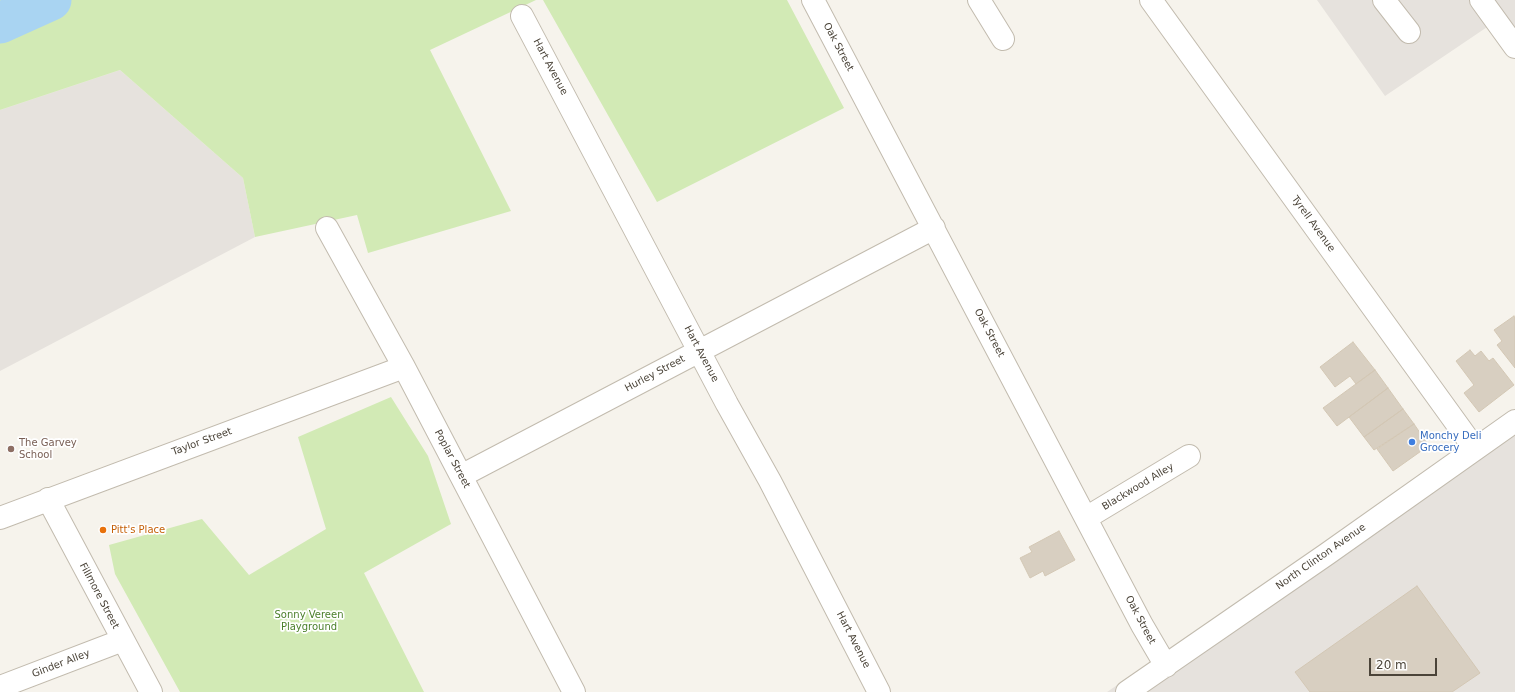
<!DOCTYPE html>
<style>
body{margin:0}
#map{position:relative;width:1515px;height:692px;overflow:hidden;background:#f6f3ec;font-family:"DejaVu Sans",sans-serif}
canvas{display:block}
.scale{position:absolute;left:1369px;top:658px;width:68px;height:18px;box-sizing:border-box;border:2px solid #4b4439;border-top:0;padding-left:5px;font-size:12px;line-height:14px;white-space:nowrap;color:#4b4439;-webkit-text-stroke:3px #fff;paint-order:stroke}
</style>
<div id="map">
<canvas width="1515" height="692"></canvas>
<div class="scale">20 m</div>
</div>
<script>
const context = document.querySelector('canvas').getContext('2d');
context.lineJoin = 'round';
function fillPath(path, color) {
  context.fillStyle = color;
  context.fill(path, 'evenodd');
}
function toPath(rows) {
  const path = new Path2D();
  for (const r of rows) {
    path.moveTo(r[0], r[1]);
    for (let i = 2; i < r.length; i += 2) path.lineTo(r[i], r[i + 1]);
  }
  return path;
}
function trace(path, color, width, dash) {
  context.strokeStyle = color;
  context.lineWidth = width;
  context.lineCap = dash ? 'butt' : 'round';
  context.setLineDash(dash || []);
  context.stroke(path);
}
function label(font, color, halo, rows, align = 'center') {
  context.font = font + ' "DejaVu Sans",sans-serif';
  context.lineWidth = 3.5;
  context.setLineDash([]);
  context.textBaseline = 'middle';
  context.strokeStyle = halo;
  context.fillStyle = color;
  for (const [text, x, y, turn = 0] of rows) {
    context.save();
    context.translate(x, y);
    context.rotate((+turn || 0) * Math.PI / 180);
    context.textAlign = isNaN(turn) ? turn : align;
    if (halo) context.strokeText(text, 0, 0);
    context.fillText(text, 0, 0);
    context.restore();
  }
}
const industrial = toPath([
 [1317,0,1515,0,1515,42,1499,19,1385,96],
 [120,70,243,178,255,237,0,371,0,110],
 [1515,415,1515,692,1107,692]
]);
const green = toPath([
 [0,0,536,0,430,50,511,211,368,253,357,215,255,237,243,178,120,70,0,110],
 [543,0,787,0,844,108,657,202],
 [391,397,428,456,451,524,364,573,424,692,180,692,115,574,109,545,202,519,249,575,326,529,298,437]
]);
const river = toPath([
 [0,23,51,0]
]);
const building = toPath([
 [1514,316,1515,318,1515,368,1497,345,1502,341,1494,330,1514,316],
 [1353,342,1375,370,1356,384,1350,376,1335,387,1320,367,1353,342],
 [1470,350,1475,356,1481,351,1489,361,1493,358,1514,385,1479,412,1464,393,1474,385,1456,361,1470,350],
 [1375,370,1388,388,1337,426,1323,408,1375,370],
 [1388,388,1403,409,1364,437,1349,417,1388,388],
 [1403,409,1414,424,1374,450,1364,437,1403,409],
 [1414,424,1427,443,1424,449,1393,471,1377,449,1414,424],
 [1059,531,1075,560,1045,576,1043,571,1030,578,1020,558,1032,552,1029,547,1059,531],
 [1417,586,1480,673,1452,692,1310,692,1295,672,1417,586]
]);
const minor = toPath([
 [813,0,1142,625,1166,666],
 [979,0,1003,39],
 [1151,0,1475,449],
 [1384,0,1409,32],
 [1481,0,1515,47],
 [522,16,727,404,770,481,879,692],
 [327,228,404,367,574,692],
 [461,476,934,228],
 [48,499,151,692],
 [0,518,404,367],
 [1086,518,1189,456],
 [0,687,123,640],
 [1127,692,1327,554,1515,421]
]);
const markers = [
 [1412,442,4,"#3f7fe0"],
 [11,449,4,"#8d6e63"],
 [103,530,4,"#e8710a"]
];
const streetNames = [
 ["Oak Street",838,47,62],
 ["Hart Avenue",550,67,62],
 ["Tyrell Avenue",1313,224,54],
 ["Oak Street",989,333,62],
 ["Hart Avenue",701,354,62],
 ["Hurley Street",655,374,-28],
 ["Taylor Street",202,442,-20],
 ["Poplar Street",452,459,62],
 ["Blackwood Alley",1138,487,-31],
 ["North Clinton Avenue",1321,557,-35],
 ["Fillmore Street",99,596,62],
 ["Oak Street",1140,620,62],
 ["Hart Avenue",853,640,63],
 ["Ginder Alley",61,664,-21]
];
const shopNames = [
 ["Monchy Deli",1420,436],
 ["Grocery",1420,448]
];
const educationNames = [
 ["The Garvey",19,443],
 ["School",19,455]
];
const foodNames = [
 ["Pitt's Place",111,530]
];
const parkNames = [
 ["Sonny Vereen",309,615],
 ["Playground",309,627]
];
fillPath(industrial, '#e6e2dd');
fillPath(green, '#d2eab5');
trace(river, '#a9d4f2', 41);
fillPath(building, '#d8cfc1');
trace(building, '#d3c7b4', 1);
trace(minor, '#c2bbae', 24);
trace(minor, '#fff', 22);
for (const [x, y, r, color] of markers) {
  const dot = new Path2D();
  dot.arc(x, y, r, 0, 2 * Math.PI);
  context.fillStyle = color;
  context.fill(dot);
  trace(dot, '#fff', 1.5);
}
label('10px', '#4b4439', '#fff', streetNames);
label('10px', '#366cbe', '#fff', shopNames, 'left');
label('10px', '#785e54', '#fff', educationNames, 'left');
label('10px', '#c56008', '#fff', foodNames, 'left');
label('10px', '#4a7f2a', '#fff', parkNames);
</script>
